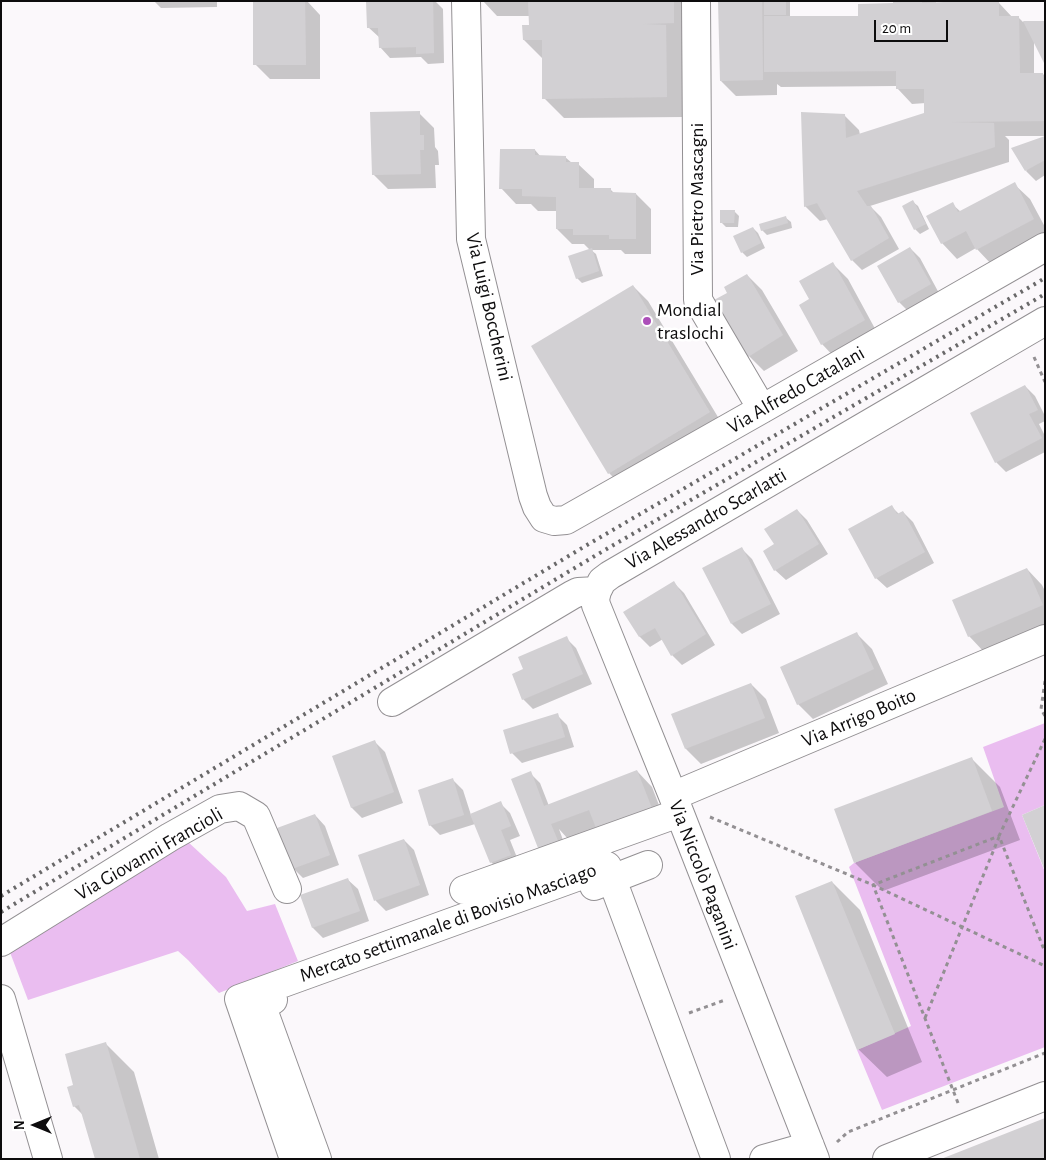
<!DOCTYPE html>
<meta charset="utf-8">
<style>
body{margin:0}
#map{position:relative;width:1046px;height:1160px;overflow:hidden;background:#fbf8fb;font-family:"Alegreya Sans",sans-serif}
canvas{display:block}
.frame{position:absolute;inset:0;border:2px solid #0d0c0d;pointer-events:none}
.north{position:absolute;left:10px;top:1100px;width:50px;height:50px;-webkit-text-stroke:4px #fff;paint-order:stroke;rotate:270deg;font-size:14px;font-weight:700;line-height:20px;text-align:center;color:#0d0c0d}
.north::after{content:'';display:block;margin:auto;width:18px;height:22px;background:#0d0c0d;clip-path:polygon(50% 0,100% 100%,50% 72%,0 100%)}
.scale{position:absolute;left:874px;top:20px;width:74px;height:22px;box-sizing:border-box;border:2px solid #0d0c0d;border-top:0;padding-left:6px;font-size:15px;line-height:18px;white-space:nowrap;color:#0d0c0d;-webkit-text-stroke:4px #fff;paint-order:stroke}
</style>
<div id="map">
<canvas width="1046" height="1160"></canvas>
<div class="frame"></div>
<div class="north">N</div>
<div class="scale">20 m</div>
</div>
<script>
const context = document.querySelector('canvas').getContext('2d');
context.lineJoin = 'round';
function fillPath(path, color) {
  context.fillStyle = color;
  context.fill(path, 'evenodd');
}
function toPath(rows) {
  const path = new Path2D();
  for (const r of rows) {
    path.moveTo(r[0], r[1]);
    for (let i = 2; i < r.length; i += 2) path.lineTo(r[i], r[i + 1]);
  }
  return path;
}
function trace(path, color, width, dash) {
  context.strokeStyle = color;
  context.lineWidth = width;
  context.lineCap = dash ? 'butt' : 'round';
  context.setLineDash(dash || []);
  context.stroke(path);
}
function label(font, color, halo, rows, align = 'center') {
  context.font = font + ' "Alegreya Sans",sans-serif';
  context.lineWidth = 5;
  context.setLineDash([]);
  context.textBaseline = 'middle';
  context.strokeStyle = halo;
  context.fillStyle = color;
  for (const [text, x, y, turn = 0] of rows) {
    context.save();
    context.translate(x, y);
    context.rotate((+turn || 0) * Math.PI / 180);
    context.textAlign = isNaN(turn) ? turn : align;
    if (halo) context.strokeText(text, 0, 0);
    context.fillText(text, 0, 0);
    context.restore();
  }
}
const green = toPath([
 [1045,723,1045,805,1022,815,1045,872,1045,1047,882,1110,857,1050,911,1026,849,867,854,863,1004,807,983,747],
 [187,841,226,877,247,911,275,904,298,961,219,993,188,960,178,951,28,1000,8,947]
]);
const shadow = toPath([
 [154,1,217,1,217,7,161,8],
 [254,1,307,1,320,15,320,79,270,79,255,64],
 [368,1,435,1,443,9,444,63,428,64,421,57,390,58,380,47,380,38,368,27],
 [483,1,693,1,686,117,564,118,544,98,543,59,524,40,530,26,530,16,497,16],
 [719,1,790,1,790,17,859,17,894,4,894,1,936,1,936,4,944,4,944,1,980,1,982,3,999,3,1013,18,1018,17,1023,22,1045,23,1034,39,1034,74,1043,74,1045,76,1045,136,1005,136,1009,140,1009,162,870,206,881,217,899,249,862,270,852,260,828,219,820,221,805,206,844,115,859,130,860,135,926,114,926,103,912,104,897,88,897,86,781,87,777,84,777,95,736,96,721,81],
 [419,113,434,128,435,147,438,151,439,165,435,165,436,188,388,189,373,174],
 [1045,137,1045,175,1036,181,1026,171],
 [535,150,541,157,565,157,572,163,578,164,594,179,594,189,611,190,615,194,636,194,651,209,651,254,625,254,621,250,591,250,596,254,603,276,582,283,577,278,590,250,584,244,572,244,557,229,557,211,538,211,531,204,516,204,501,188],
 [1014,184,1030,199,1045,227,1045,237,992,265,976,248,957,259,942,243,952,204,961,212],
 [913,202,918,206,929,229,920,234,915,229],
 [734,211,739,216,738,227,726,227,721,222],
 [786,218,791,222,792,228,767,235,762,230],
 [753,228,758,233,765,248,747,257,742,252],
 [910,248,920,258,940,295,909,312,899,302],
 [833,264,848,279,879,336,837,360,822,344,800,305,811,299],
 [747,275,762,290,798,351,764,371,749,356,729,293],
 [633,286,648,301,724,427,624,488,609,473],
 [1025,386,1035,396,1045,416,1045,421,1039,424,1045,436,1045,452,1006,472,996,462],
 [892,507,899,514,903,512,913,522,934,563,887,588,876,578,850,529],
 [797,510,807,520,828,554,786,580,775,570,775,545],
 [742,549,752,559,780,614,742,634,732,624],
 [1027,569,1042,585,1045,591,1045,626,984,652,969,636],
 [674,583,684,593,715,645,682,665,672,655,663,639,650,647,640,637,625,613],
 [857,634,872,649,888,684,813,719,798,704],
 [566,638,576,648,592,684,533,709,523,699,524,670],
 [751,684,766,699,779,733,701,764,686,749,673,715],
 [557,715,567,725,574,747,522,763,512,753],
 [375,742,385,752,403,803,362,818,352,808,333,757],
 [972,759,1000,787,1020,840,883,891,855,863],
 [637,771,652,787,667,826,597,827,568,839,559,829,567,851,549,858,539,848,512,780,530,773,540,783,549,806],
 [453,780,463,790,471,815,500,803,510,813,520,836,510,840,520,865,501,872,491,862,475,824,440,835,430,825],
 [315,815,325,826,339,865,303,878,293,868],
 [404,840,414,850,429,895,386,911,376,901,360,855],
 [347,879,358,889,369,921,323,938,313,928,301,896],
 [832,882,860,910,922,1062,887,1077,858,1049],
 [106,1044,134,1072,159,1159,96,1159,84,1116,74,1106,75,1086]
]);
const building = toPath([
 [253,1,305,1,306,65,253,65],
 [366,1,433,1,434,53,416,54,416,47,379,48,378,28,367,28],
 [528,1,674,1,674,23,643,24,666,25,667,97,542,99,542,40,523,40,522,25,529,25],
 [718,1,762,1,763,80,720,81],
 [764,1,786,1,786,15,764,15],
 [893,1,922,1,922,3,943,2,943,1,999,2,999,16,1019,16,1020,73,1043,73,1044,121,948,122,994,123,995,147,857,191,867,206,871,206,889,238,851,261,817,203,804,207,801,112,845,114,846,138,924,113,924,89,896,89,896,71,764,72,764,16,858,16,858,4,893,3],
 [1023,21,1045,21,1045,65],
 [420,111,420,135,424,135,424,150,420,150,421,174,372,175,370,112],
 [1045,136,1045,160,1025,171,1011,148],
 [500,149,535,149,535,155,566,156,566,162,579,162,579,188,611,188,611,192,636,193,636,239,609,239,609,235,573,235,573,229,556,229,556,197,522,196,522,189,499,189],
 [1015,182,1034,219,976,250,966,231,941,244,926,216,953,202,958,212],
 [913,200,926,224,914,230,902,206],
 [720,210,735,210,734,223,720,223],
 [786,216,788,223,761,231,759,224],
 [753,227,761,243,741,253,733,236],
 [910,247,931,284,898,303,877,266],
 [592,248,599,271,576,279,568,256],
 [833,262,865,320,821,345,799,305,809,299,799,281],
 [747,274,783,335,748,357,714,300,727,293,724,287],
 [633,285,710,412,608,474,531,346],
 [1025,385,1038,410,1029,414,1042,438,995,463,970,413],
 [892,505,897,514,903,511,925,552,875,579,848,529],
 [797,509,819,544,774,571,763,551,774,544,764,529],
 [742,547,771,604,731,624,702,568],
 [1027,568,1043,605,968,637,952,600],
 [674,581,706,634,671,656,655,628,639,637,623,612],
 [857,632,874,669,797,705,780,667],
 [567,636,583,674,522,700,512,674,523,669,518,657],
 [751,683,765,718,685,749,671,714],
 [558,713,565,737,510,754,503,730],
 [375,740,394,792,351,808,332,756],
 [972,757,992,811,854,863,834,809],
 [637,770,653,811,598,833,589,810,551,824,558,841,538,848,511,779,531,771,544,806],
 [453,778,464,815,429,826,418,790],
 [501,801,511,826,501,830,511,855,490,863,470,814],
 [1045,805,1045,871,1022,815],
 [315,814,330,855,292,869,277,828],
 [404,839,420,885,374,901,358,855],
 [348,878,360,911,312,928,300,895],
 [832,881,895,1034,857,1050,795,896],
 [106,1042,140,1159,95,1159,79,1105,73,1107,67,1087,73,1085,65,1054],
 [1045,1118,1045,1159,941,1159]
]);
const path = toPath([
 [1034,357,1045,382],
 [1045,681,1041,709,1045,716],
 [1045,739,999,836,1045,952],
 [710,817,873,885,1045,966],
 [689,1013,725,1000],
 [925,1018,999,837],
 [958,1103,873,885,999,836],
 [837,1142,848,1132,1045,1053]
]);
const minor = toPath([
 [466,1,471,239,533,496,537,507,544,518,554,521,566,520,762,409,1045,247],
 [696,1,698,300,762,409],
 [392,702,572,595,578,592,597,591],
 [673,796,1045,639],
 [594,886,648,865],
 [464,890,679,813],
 [1,942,170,837,220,809,239,806,256,816,287,889],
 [1,999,48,1159],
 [273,1000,261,1004,317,1159],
 [294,1159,239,999,607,866,716,1159],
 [764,1159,810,1146],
 [815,1159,673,796,596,605,595,599,597,591,602,581,610,575,1045,321],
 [887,1159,1045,1096]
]);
const rail = toPath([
 [1,896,587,545,1045,278],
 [1,912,593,557,1045,294]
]);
const markers = [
 [647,321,5,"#ac4fb9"]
];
const streetNames = [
 ["Via Pietro Mascagni",697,199,-90],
 ["Via Luigi Boccherini",489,307,77],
 ["Via Alfredo Catalani",796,390,-30],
 ["Via Alessandro Scarlatti",706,519,-30],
 ["Via Arrigo Boito",859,718,-23],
 ["Via Giovanni Francioli",149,854,-30],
 ["Via Niccolò Paganini",703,875,69],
 ["Mercato settimanale di Bovisio Masciago",448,923,-20]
];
const poiNames = [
 ["Mondial",657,310],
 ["traslochi",657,333]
];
fillPath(green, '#eabdf0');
fillPath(shadow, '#0003');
fillPath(building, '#d2d0d3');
trace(minor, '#939093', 30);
trace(path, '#939093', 3, [4, 4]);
trace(minor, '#fff', 28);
trace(rail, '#696869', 4, [2.5, 5]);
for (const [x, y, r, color] of markers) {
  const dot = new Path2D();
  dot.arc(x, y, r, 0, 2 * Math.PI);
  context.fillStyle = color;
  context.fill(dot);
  trace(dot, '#fff', 2);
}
label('20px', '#0d0c0d', '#fff', streetNames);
label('20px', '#0d0c0d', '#fff', poiNames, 'left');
</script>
